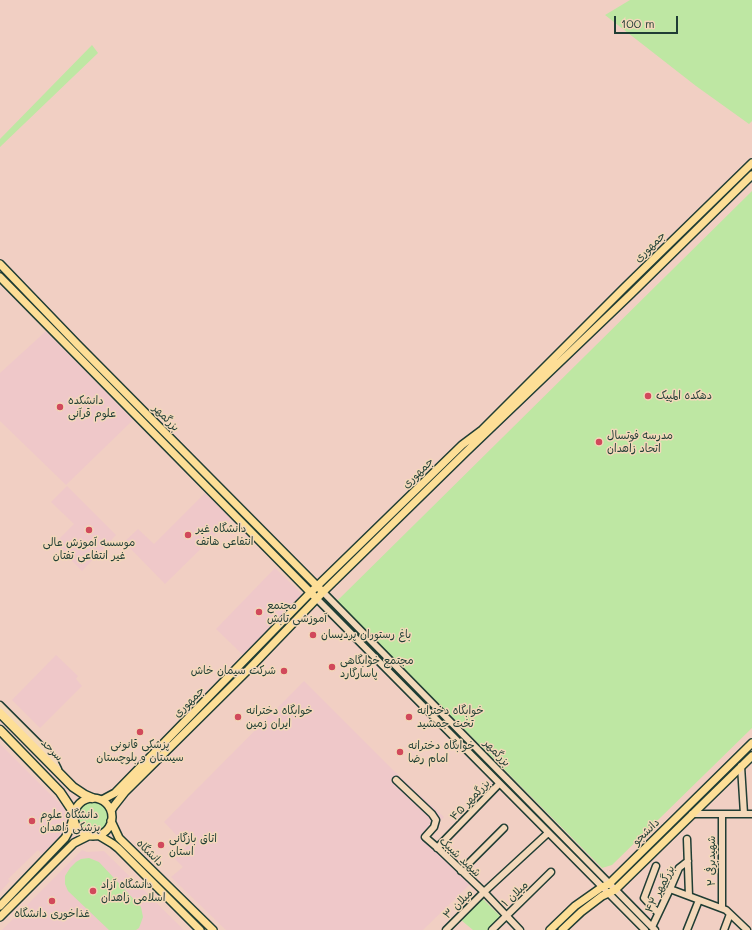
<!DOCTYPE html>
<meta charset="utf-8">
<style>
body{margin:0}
#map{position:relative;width:752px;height:930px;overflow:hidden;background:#f1cfc3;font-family:Mali,sans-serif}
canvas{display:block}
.scale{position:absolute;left:614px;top:16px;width:64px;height:18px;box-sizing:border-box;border:2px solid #1f3d34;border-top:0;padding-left:5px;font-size:12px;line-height:14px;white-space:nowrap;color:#1f3d34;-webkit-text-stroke:3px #f3d8ba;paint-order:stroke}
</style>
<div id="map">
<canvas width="752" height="930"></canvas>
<div class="scale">100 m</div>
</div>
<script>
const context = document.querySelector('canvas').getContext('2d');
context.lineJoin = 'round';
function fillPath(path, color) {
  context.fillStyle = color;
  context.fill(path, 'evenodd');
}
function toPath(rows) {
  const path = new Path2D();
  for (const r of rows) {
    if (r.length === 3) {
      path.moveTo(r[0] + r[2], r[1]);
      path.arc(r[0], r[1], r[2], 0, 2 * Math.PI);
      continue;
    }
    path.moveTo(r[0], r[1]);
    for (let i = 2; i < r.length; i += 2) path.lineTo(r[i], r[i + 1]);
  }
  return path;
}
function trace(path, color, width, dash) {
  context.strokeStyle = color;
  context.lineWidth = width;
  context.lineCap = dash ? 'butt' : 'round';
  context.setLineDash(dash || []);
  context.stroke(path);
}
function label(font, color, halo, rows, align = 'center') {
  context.font = font + ' Mali,"Playpen Sans Arabic",sans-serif';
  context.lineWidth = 3;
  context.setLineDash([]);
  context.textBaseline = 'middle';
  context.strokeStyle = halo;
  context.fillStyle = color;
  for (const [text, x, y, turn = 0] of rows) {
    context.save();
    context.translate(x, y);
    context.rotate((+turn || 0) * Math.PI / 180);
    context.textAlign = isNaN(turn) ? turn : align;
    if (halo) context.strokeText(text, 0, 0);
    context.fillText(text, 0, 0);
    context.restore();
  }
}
const built = toPath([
 [46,331,133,420,66,485,0,421,0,373],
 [67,486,116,535,82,571,55,543,74,524,51,502],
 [205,493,231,519,165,584,124,542,138,529,154,544],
 [275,568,303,595,243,655,216,629],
 [56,655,78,676,76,679,82,686,40,728,12,700],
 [304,681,392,769,444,817,423,838,470,884,423,930,226,930,171,877,183,867,175,859,187,846,164,822],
 [0,744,65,809,64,832,42,854,38,850,8,879,10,881,0,892],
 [82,850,87,852,104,851,184,930,2,930]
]);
const green = toPath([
 [630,0,752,0,752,121,749,124,696,86,605,15],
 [92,45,98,53,0,147,0,139],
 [752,191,752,728,612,865,602,868,337,601],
 [93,817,15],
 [89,858,99,862,141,907,143,917,139,928,136,930,109,930,68,891,65,884,65,876,70,868,76,862,81,859],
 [482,898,501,917,488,930,473,930,461,920]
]);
const minor = toPath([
 [323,592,655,930],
 [317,599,645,930],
 [0,705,52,757,58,769],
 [741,766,744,814],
 [396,780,432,814,436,820,434,827,425,837,440,850,484,892,520,930],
 [692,814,752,814],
 [687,839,689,896],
 [437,848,499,784],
 [656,866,644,898,658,913],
 [461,871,504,828],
 [670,889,726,910,747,930],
 [722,908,722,814],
 [652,927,670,889,679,868,688,861],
 [446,930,484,892,548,833],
 [492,930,551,872],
 [687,930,699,900],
 [724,930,730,914]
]);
const major = toPath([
 [0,264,77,344,320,589],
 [0,277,314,596],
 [93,817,19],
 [102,800,115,793,311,592,462,445,482,430,625,287,752,163],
 [111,811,114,806,125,792,248,670,323,592,467,451,631,294,752,175],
 [111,821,119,838,213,930],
 [98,835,113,844,118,848,200,930],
 [0,906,65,838,70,829,73,818],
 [0,917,74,843,88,836],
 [550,930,575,906,602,887,609,884,614,879,752,743],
 [562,930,581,912,602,896,615,890,752,756]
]);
const highway = toPath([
 [0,713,73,787,85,795,92,798],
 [0,730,60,792,74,813]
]);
const markers = [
 [648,396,4,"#d1495b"],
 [60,407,4,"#d1495b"],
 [599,442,4,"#d1495b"],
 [89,530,4,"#d1495b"],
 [188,535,4,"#d1495b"],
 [259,612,4,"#d1495b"],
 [313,635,4,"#d1495b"],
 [332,667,4,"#d1495b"],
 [284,671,4,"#d1495b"],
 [238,717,4,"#d1495b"],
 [409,717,4,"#d1495b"],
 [140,732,4,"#d1495b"],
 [400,752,4,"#d1495b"],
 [32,821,4,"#d1495b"],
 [161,845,4,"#d1495b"],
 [93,891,4,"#d1495b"],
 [52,901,4,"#d1495b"]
];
const streetNames = [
 ["جمهوری",650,247,-44],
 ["بزرگمهر",166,418,45],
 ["جمهوری",418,473,-44],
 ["جمهوری",189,702,-45],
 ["سرحد",52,750,45],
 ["بزرگمهر",497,753,46],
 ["بزرگمهر ۴۵",470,800,-46],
 ["دانشجو",646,832,-44],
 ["دانشگاه",150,853,45],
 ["شهید شیبک",460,857,43],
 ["شهیدبرفی ۲",712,861,-90],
 ["بزرگمهر ۴۲",660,889,-63],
 ["میلان ۱",515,894,-44],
 ["میلان ۳",458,904,-45]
];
const poiNames = [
 ["دهکده المپیک",656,396],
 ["دانشکده",68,401],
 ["علوم قرآنی",68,414],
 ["مدرسه فوتسال",607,436],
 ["اتحاد زاهدان",607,449],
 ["دانشگاه غیر",196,529],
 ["انتفاعی هاتف",196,542],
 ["موسسه آموزش عالی",89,543,"center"],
 ["غیر انتفاعی تفتان",89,556,"center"],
 ["مجتمع",267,606],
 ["آموزشی تابش",267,619],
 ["باغ رستوران پردیسان",321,635],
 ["مجتمع خوابگاهی",340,661],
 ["پاسارگارد",340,674],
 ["شرکت سیمان خاش",276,671,"right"],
 ["خوابگاه دخترانه",246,711],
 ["ایران زمین",246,724],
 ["خوابگاه دخترانه",417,711],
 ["تخت جمشید",417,724],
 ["پزشکی قانونی",140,745,"center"],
 ["سیستان و بلوچستان",140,758,"center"],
 ["خوابگاه دخترانه",408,746],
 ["امام رضا",408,759],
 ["دانشگاه علوم",40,815],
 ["پزشکی زاهدان",40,828],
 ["اتاق بازگانی",169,839],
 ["استان",169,852],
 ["دانشگاه آزاد",101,885],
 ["اسلامی زاهدان",101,898],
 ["غذاخوری دانشگاه",52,914,"center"]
];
fillPath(built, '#efc8c9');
fillPath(green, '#bee7a3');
trace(minor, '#1f3d34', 9);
trace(major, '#1f3d34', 10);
trace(highway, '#1f3d34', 11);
trace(minor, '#f3d8ba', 6);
trace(major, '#fdde96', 7);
trace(highway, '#fdde96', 8);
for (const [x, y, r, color] of markers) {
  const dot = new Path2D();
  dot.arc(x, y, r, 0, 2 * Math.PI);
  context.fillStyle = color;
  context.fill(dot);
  trace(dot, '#f3d8ba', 1.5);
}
label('11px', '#1f3d34', '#f3d8ba', streetNames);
label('11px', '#1f3d34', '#f3d8ba', poiNames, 'left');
</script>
